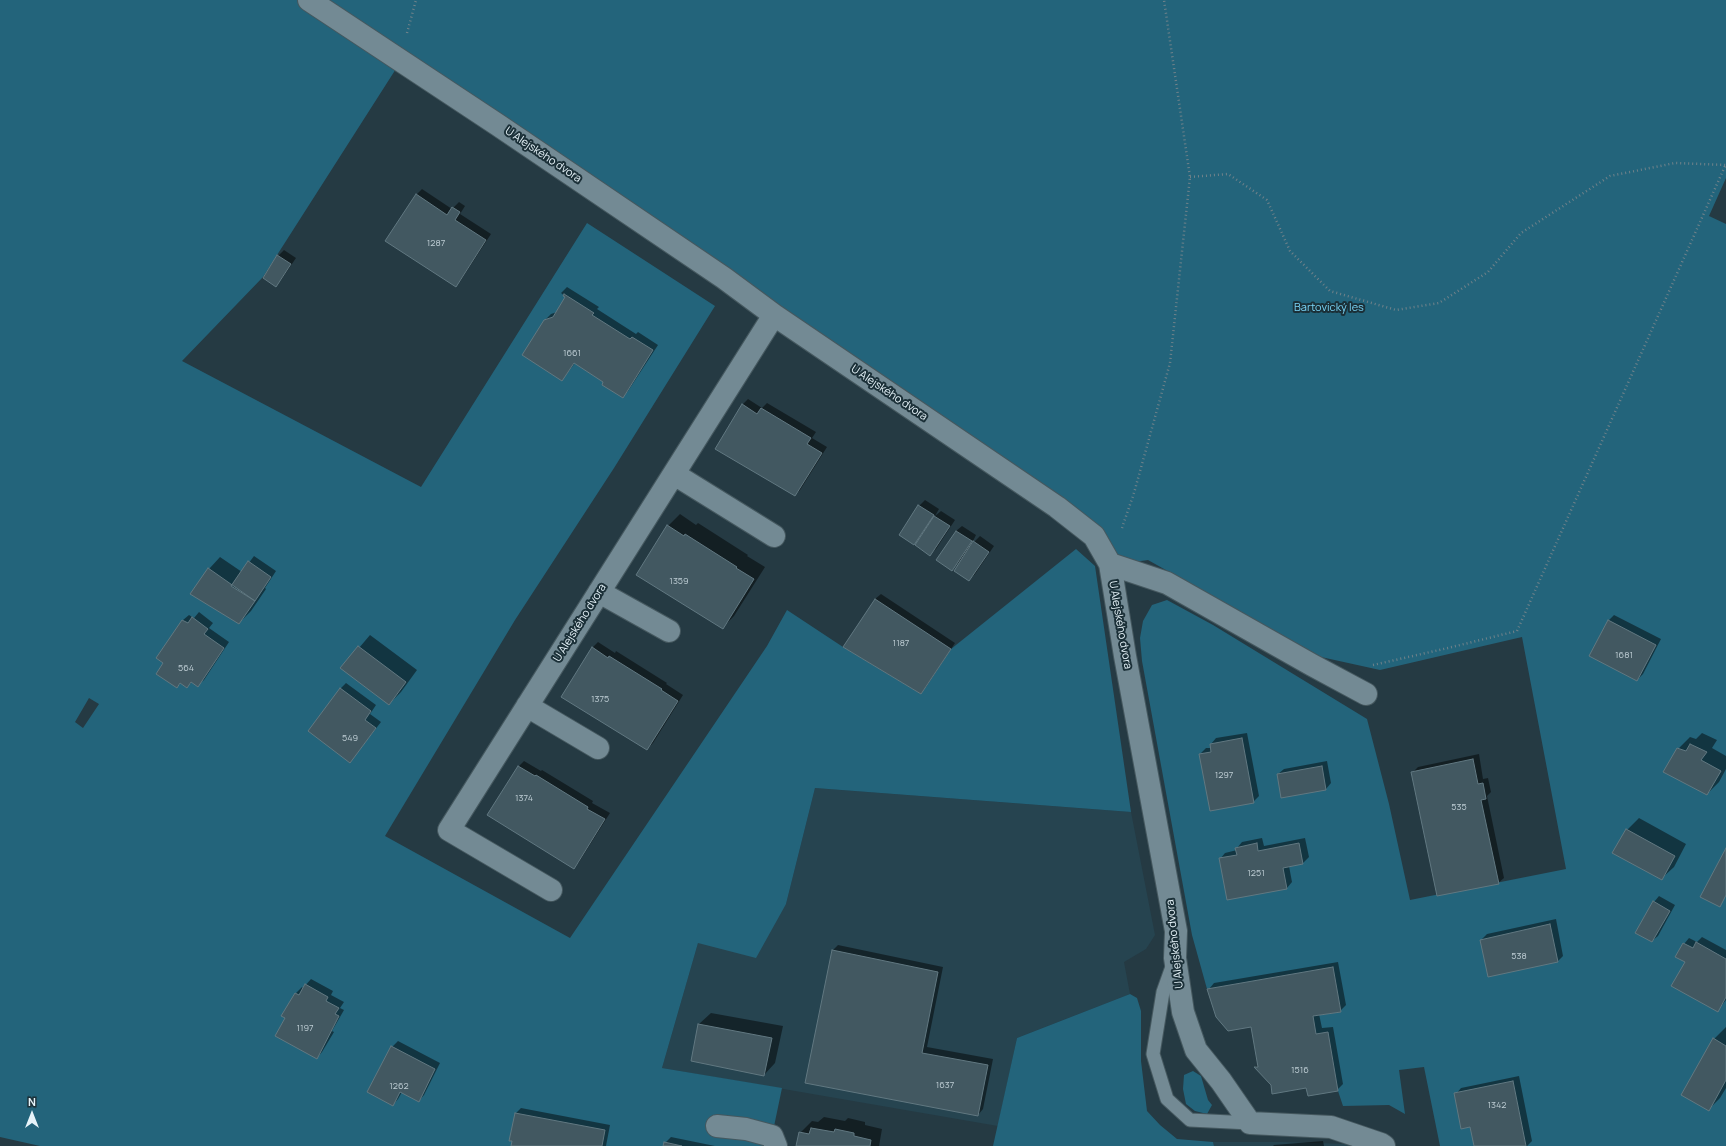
<!DOCTYPE html>
<meta charset="utf-8">
<style>
body{margin:0}
#map{position:relative;width:1726px;height:1146px;overflow:hidden;background:#253a43;font-family:Manrope,sans-serif}
canvas{display:block}
.north{position:absolute;left:12px;top:1094px;width:40px;height:40px;-webkit-text-stroke:3px #1b3038;paint-order:stroke;rotate:0deg;font-size:11px;font-weight:700;line-height:16px;text-align:center;color:#e7f4fa}
.north::after{content:'';display:block;margin:auto;width:14px;height:18px;background:#e7f4fa;clip-path:polygon(50% 0,100% 100%,50% 72%,0 100%)}
</style>
<div id="map">
<canvas width="1726" height="1146"></canvas>
<div class="north">N</div>
</div>
<script>
const context = document.querySelector('canvas').getContext('2d');
context.lineJoin = 'round';
function fillPath(path, color) {
  context.fillStyle = color;
  context.fill(path, 'evenodd');
}
function toPath(rows) {
  const path = new Path2D();
  for (const r of rows) {
    path.moveTo(r[0], r[1]);
    for (let i = 2; i < r.length; i += 2) path.lineTo(r[i], r[i + 1]);
  }
  return path;
}
function trace(path, color, width, dash) {
  context.strokeStyle = color;
  context.lineWidth = width;
  context.lineCap = dash ? 'butt' : 'round';
  context.setLineDash(dash || []);
  context.stroke(path);
}
function label(font, color, halo, rows, align = 'center') {
  context.font = font + ' Manrope,sans-serif';
  context.lineWidth = 4;
  context.setLineDash([]);
  context.textBaseline = 'middle';
  context.strokeStyle = halo;
  context.fillStyle = color;
  for (const [text, x, y, turn = 0] of rows) {
    context.save();
    context.translate(x, y);
    context.rotate((+turn || 0) * Math.PI / 180);
    context.textAlign = isNaN(turn) ? turn : align;
    if (halo) context.strokeText(text, 0, 0);
    context.fillText(text, 0, 0);
    context.restore();
  }
}
const built = toPath([
 [815,788,1131,812,1155,935,1146,949,1124,962,1130,994,1017,1038,998,1126,662,1068,698,943,786,904],
 [1213,1142,1283,1142,1347,1144,1351,1146,1214,1146]
]);
const green = toPath([
 [0,0,1726,0,1726,178,1709,216,1726,224,1726,1146,1440,1146,1424,1067,1399,1070,1405,1114,1389,1105,1343,1106,1338,1091,1328,1032,1316,1034,1313,1016,1341,1012,1333,968,1207,989,1192,935,1142,661,1140,638,1143,621,1152,605,1167,600,1213,625,1367,719,1389,804,1410,900,1566,869,1522,637,1380,670,1321,657,1148,560,1126,563,1094,536,401,61,263,277,182,361,421,487,587,223,715,306,614,468,515,620,385,836,570,938,767,646,787,610,843,647,921,694,951,649,1076,549,1095,566,1131,812,815,788,786,904,756,958,698,943,662,1068,782,1088,772,1136,776,1146,40,1146,0,1137],
 [89,698,99,704,83,728,75,722],
 [1130,994,1137,998,1141,1011,1141,1061,1147,1111,1160,1125,1177,1139,1213,1142,1214,1146,993,1146,1017,1038],
 [1193,1071,1201,1076,1208,1100,1212,1105,1207,1114,1195,1111,1186,1104,1183,1089,1184,1075]
]);
const shadow = toPath([
 [422,189,452,209,459,202,465,206,460,214,491,234,461,280,456,285,416,195],
 [284,250,296,258,281,280,276,285,278,256],
 [567,287,599,307,597,309,636,334,638,332,658,345,628,391,623,397,605,382,575,363,562,380,545,320,551,314,557,312,566,297,561,293],
 [748,399,762,408,767,403,816,432,812,438,827,447,800,490,795,495,716,448,743,404],
 [925,500,939,509,935,516,941,511,955,520,936,549,930,554,920,538,914,544,900,535,919,506],
 [680,514,696,525,698,523,748,555,747,556,765,567,734,616,723,627,668,526],
 [962,526,976,535,971,545,980,536,994,546,975,574,969,580,961,560,952,569,938,560,956,531],
 [254,556,276,571,265,588,266,589,251,611,239,623,209,569,220,557,242,572],
 [881,594,955,643,926,687,920,693,875,599],
 [199,612,213,623,209,628,229,642,204,680,198,685,192,682,187,687,181,683,177,687,165,662,158,658,183,620,189,615,194,618],
 [1614,615,1661,639,1643,674,1637,680,1608,621],
 [370,635,417,670,401,692,389,704,342,668],
 [598,642,615,653,616,651,667,683,666,684,683,695,653,743,647,749,592,648],
 [346,683,376,705,370,714,381,722,350,762,341,688],
 [1247,733,1259,796,1253,802,1200,754,1206,748,1211,748,1211,744,1216,738],
 [1702,733,1717,740,1712,748,1726,756,1726,769,1719,782,1707,794,1678,749,1690,737,1696,739],
 [1479,754,1483,779,1488,778,1491,792,1487,796,1504,878,1498,883,1412,773,1418,767],
 [524,761,541,771,542,770,593,801,592,803,610,813,579,862,574,868,489,815,519,766],
 [1327,761,1331,783,1326,789,1278,774,1284,769],
 [1639,818,1686,844,1674,867,1662,878,1627,830],
 [1262,838,1264,846,1305,838,1309,857,1303,863,1289,866,1292,882,1287,888,1220,859,1225,853,1237,850,1237,848,1242,842],
 [1659,896,1675,905,1658,936,1652,941,1654,902],
 [1556,919,1563,956,1558,961,1481,940,1487,934],
 [1702,937,1726,950,1726,1000,1718,1010,1686,962,1684,944,1689,938,1697,942],
 [838,945,943,967,927,1047,993,1059,983,1109,978,1115,807,1082,832,951],
 [1338,962,1346,1005,1340,1011,1319,1014,1322,1028,1333,1027,1343,1084,1337,1090,1272,1084,1255,1067,1259,1064,1252,1026,1209,989,1214,983],
 [311,979,333,991,331,995,344,1002,340,1008,344,1010,332,1031,334,1032,322,1052,317,1058,286,1018,283,1016,296,993,302,987,303,988],
 [711,1013,783,1026,775,1063,764,1075,699,1024],
 [1726,1027,1726,1088,1720,1098,1708,1110,1714,1039],
 [398,1041,440,1063,424,1095,419,1101,402,1092,398,1099,393,1105,392,1047],
 [1519,1076,1532,1141,1527,1146,1475,1146,1471,1126,1456,1094,1461,1088],
 [521,1108,610,1125,606,1146,512,1146,516,1113],
 [824,1117,845,1121,848,1118,865,1122,865,1125,882,1129,879,1146,797,1146,800,1133,812,1121,818,1122],
 [671,1137,715,1146,664,1146,665,1143],
 [1323,1141,1324,1146,1273,1146,1274,1145]
]);
const building = toPath([
 [416,194,447,215,452,207,460,212,455,220,486,240,456,287,385,241,416,194],
 [277,255,291,264,276,287,263,278,277,255],
 [564,294,594,313,592,315,630,339,632,337,653,350,623,398,602,385,603,382,574,363,562,381,522,355,544,320,553,317,565,297,563,296,564,294],
 [742,404,757,414,761,408,811,438,807,444,822,453,795,496,715,449,742,404],
 [918,505,934,515,914,545,899,535,918,505],
 [934,516,950,526,930,556,915,545,934,516],
 [667,525,684,536,685,534,737,567,736,568,754,579,723,629,636,575,667,525],
 [956,531,972,541,952,571,936,560,956,531],
 [973,541,989,552,969,581,954,571,973,541],
 [248,561,271,577,255,601,231,586,248,561],
 [208,568,255,601,239,624,190,594,208,568],
 [875,599,951,649,921,694,843,647,875,599],
 [192,617,208,629,204,634,224,648,198,687,191,682,187,688,180,683,177,688,156,674,163,663,156,658,182,620,188,623,192,617],
 [1608,620,1656,645,1637,681,1589,656,1608,620],
 [358,646,406,682,389,705,340,668,358,646],
 [592,647,608,658,609,656,662,689,661,690,678,701,647,750,561,697,592,647],
 [340,688,371,711,365,720,376,728,350,763,308,731,340,688],
 [1242,738,1254,803,1210,811,1199,754,1211,752,1210,744,1242,738],
 [1690,744,1707,752,1701,760,1721,771,1707,795,1663,772,1677,748,1686,751,1690,744],
 [1473,759,1478,784,1483,783,1486,799,1481,800,1499,884,1437,896,1411,772,1473,759],
 [518,766,535,776,536,775,588,807,587,809,605,819,574,869,487,815,518,766],
 [1322,766,1326,790,1281,798,1277,774,1322,766],
 [1626,829,1675,856,1662,880,1612,853,1626,829],
 [1257,843,1258,851,1299,843,1303,864,1283,868,1287,889,1227,900,1219,858,1237,855,1235,848,1257,843],
 [1726,848,1726,895,1720,907,1700,897,1726,848],
 [1653,901,1670,911,1652,942,1635,933,1653,901],
 [1550,924,1558,962,1488,977,1480,940,1550,924],
 [1696,942,1726,959,1726,997,1718,1012,1671,986,1685,962,1675,957,1683,943,1693,948,1696,942],
 [832,950,938,972,922,1053,988,1065,978,1116,805,1083,832,950],
 [1333,967,1341,1012,1313,1016,1316,1034,1328,1032,1338,1091,1308,1096,1306,1088,1272,1094,1271,1085,1254,1067,1258,1067,1251,1027,1228,1031,1216,1017,1207,989,1333,967],
 [305,984,328,997,326,1001,339,1008,335,1014,339,1016,317,1059,275,1036,285,1018,281,1016,295,993,299,995,305,984],
 [698,1024,772,1038,764,1076,691,1061,698,1024],
 [1713,1038,1726,1046,1726,1080,1709,1111,1681,1095,1713,1038],
 [391,1046,435,1069,419,1102,400,1092,393,1106,367,1092,391,1046],
 [1513,1081,1526,1146,1474,1146,1470,1127,1461,1129,1454,1093,1513,1081],
 [515,1113,605,1130,602,1146,511,1146,512,1141,509,1141,515,1113],
 [811,1128,834,1132,835,1129,854,1133,854,1136,871,1140,870,1146,796,1146,799,1132,809,1134,811,1128],
 [664,1142,682,1146,663,1146,664,1142]
]);
const path = toPath([
 [407,33,416,0],
 [1190,177,1228,174,1267,200,1290,251,1330,291,1396,310,1439,303,1488,272,1521,233,1610,176,1675,163,1726,165],
 [1122,528,1134,493,1170,363,1190,177,1164,0],
 [1373,665,1448,648,1517,631,1726,164]
]);
const service = toPath([
 [1173,964,1163,992,1153,1054,1167,1099,1190,1120,1250,1123]
]);
const minor = toPath([
 [309,0,498,125,724,278,774,315,1057,507,1094,536,1110,564,1125,656,1176,931,1175,958,1183,1012,1196,1050,1221,1081,1250,1123,1331,1127,1381,1144,1384,1146],
 [674,474,774,536],
 [1110,564,1167,583,1312,665,1366,694],
 [599,592,669,631],
 [527,706,598,748],
 [551,890,449,830,774,315],
 [717,1126,746,1129,772,1136,776,1146]
]);
const numberNames = [
 ["1287",436,243],
 ["1661",572,353],
 ["1359",679,581],
 ["1187",901,643],
 ["1681",1624,655],
 ["564",186,668],
 ["1375",600,699],
 ["549",350,738],
 ["1297",1224,775],
 ["1374",524,798],
 ["535",1459,807],
 ["1251",1256,873],
 ["538",1519,956],
 ["1197",305,1028],
 ["1516",1300,1070],
 ["1637",945,1085],
 ["1262",399,1086],
 ["1342",1497,1105]
];
const streetNames = [
 ["U Alejského dvora",543,155,34],
 ["U Alejského dvora",889,393,34],
 ["U Alejského dvora",580,623,-58],
 ["U Alejského dvora",1120,625,80],
 ["U Alejského dvora",1175,944,-96]
];
const parkNames = [
 ["Bartovický les",1329,308]
];
fillPath(built, '#264450');
fillPath(green, '#23647b');
fillPath(shadow, '#0007');
fillPath(building, '#425861');
trace(building, '#617881', 1);
trace(service, '#45585f', 15);
trace(minor, '#45585f', 24);
trace(path, '#70828a', 2.5, [1, 3]);
trace(service, '#738a94', 13);
trace(minor, '#738a94', 22);
label('9px', '#becdd4', null, numberNames);
label('11px', '#e7f4fa', '#1b3038', streetNames);
label('11px', '#79d4f6', '#1b3038', parkNames);
</script>
